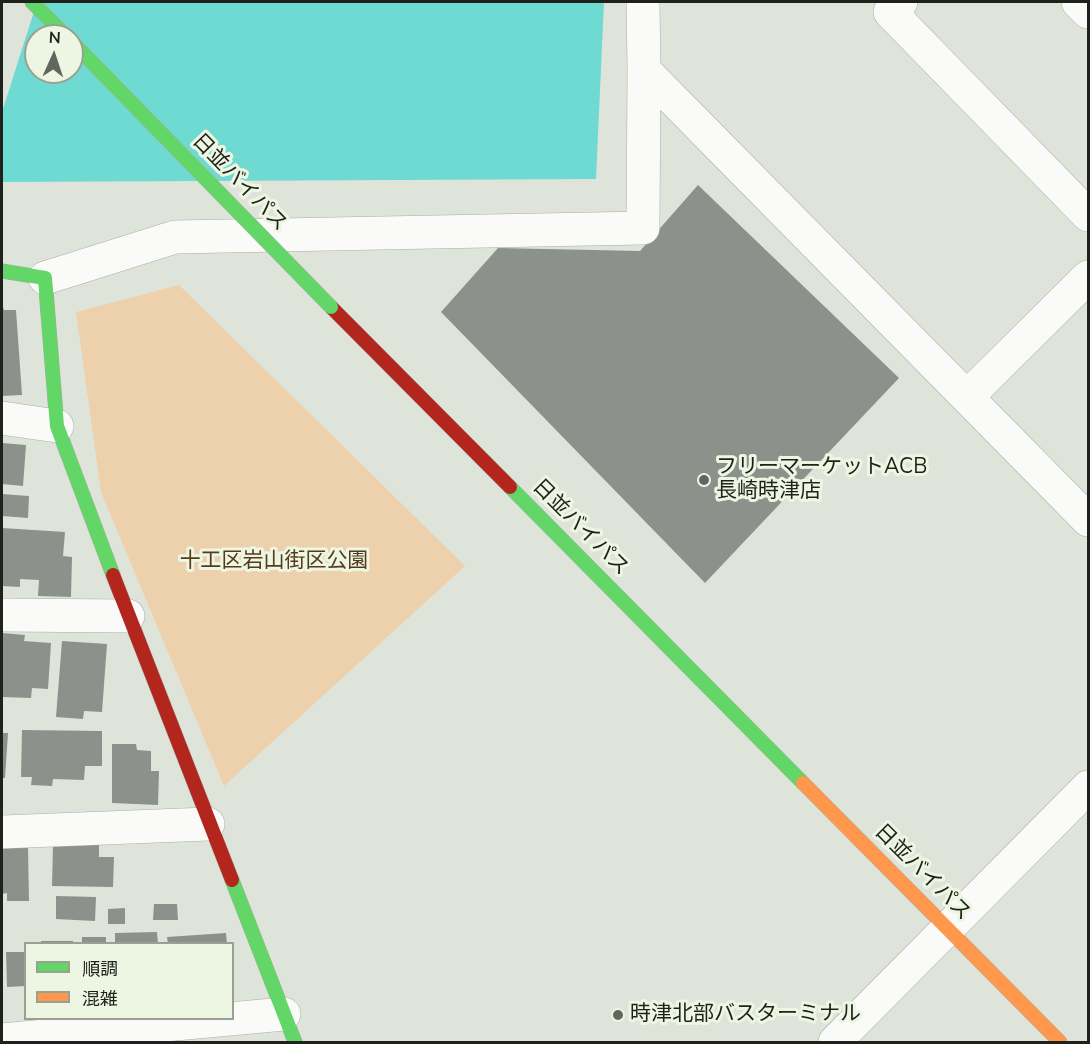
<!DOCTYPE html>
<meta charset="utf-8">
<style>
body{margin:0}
#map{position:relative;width:1090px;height:1044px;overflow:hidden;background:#dfe4da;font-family:"Nunito Sans","Noto Sans JP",sans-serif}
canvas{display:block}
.frame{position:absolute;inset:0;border:3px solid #1f221b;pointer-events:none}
.legend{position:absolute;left:24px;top:942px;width:210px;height:78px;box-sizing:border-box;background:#edf6e2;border:2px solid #9ba192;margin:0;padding:8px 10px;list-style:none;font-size:18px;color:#1f221b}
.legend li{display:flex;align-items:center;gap:12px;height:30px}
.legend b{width:30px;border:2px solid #9ba192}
.north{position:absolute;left:24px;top:24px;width:60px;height:60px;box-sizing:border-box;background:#edf6e2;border:2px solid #9ba192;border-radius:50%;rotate:3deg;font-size:16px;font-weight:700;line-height:24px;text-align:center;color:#1f221b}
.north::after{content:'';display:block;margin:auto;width:21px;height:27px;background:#62665e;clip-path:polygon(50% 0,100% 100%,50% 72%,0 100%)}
</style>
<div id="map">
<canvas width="1090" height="1044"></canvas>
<div class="frame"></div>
<ul class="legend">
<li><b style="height:8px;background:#63d668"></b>順調</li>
<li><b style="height:8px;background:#ff974d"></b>混雑</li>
</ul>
<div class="north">N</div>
</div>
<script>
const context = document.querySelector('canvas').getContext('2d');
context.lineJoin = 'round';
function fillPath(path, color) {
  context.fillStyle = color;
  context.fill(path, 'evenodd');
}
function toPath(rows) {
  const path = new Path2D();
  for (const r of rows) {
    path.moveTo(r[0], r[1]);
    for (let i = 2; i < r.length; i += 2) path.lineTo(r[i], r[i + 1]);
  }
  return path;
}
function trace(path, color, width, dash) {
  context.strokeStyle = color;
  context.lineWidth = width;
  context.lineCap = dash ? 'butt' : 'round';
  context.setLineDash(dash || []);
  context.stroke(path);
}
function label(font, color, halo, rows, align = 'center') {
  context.font = font + ' "Nunito Sans","Noto Sans JP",sans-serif';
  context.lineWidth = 6;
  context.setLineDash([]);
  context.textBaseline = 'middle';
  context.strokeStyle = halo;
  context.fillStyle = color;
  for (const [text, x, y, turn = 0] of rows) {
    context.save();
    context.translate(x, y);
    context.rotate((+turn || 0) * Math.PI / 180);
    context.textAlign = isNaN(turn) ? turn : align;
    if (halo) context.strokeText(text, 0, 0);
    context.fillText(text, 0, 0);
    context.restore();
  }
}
const green = toPath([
 [179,285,465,566,224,786,101,492,76,312]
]);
const water = toPath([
 [37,2,604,2,596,179,2,182,2,112],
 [36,36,72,36,72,72,36,72]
]);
const building = toPath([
 [698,185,899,378,705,583,441,312,498,248,640,251],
 [2,304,4,310,16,310,22,395,2,396],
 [2,443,26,445,23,486,2,484],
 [2,494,29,496,28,518,2,516],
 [2,528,65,532,63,556,72,557,71,597,38,596,39,580,20,579,20,587,2,586],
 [2,633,25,635,24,641,51,643,48,689,32,688,31,698,2,697],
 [62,641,107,644,102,712,84,711,83,719,56,717],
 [22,730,102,731,102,766,85,766,84,780,53,779,52,786,31,785,32,777,21,777],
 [2,733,8,733,5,778,2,778],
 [112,744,136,744,137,750,151,751,151,771,159,771,158,805,112,803],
 [53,844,99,844,99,857,114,857,113,887,52,886],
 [28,847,29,901,7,901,7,893,2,894,2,848],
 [56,896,96,897,95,921,56,919],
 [154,904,177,904,178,920,153,920],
 [125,908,125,924,108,924,108,909],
 [157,932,158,944,115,944,115,933],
 [226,933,227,944,168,944,167,937],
 [82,937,106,937,106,944,82,944],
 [41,941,73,941,73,944,41,944],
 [6,952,26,952,26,986,7,987]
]);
const street = toPath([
 [643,2,644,70,1088,520],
 [901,2,890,12,1088,215],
 [1078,2,1088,12],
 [45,278,175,237,643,228,644,70],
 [967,397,1088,277],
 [2,418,57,426],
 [2,615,128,616],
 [2,832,208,824],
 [2,1040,284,1014],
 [835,1042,1088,787]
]);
const fast = toPath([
 [32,2,66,36],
 [2,271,45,278,57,426,113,575],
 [510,487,803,783],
 [232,880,295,1042]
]);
const slow = toPath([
 [803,783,1060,1042]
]);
const jam = toPath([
 [331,307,510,487],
 [113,575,232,880]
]);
const fastBridge = toPath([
 [72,42,331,307]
]);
const markers = [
 [704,480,6,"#62665e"],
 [618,1015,6,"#62665e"]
];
const streetNames = [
 ["日並バイパス",239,183,46],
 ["日並バイパス",580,528,45],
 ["日並バイパス",922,873,45]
];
const poiNames = [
 ["フリーマーケットACB",716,468],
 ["長崎時津店",716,492],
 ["時津北部バスターミナル",630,1015]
];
const parkNames = [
 ["十工区岩山街区公園",274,562]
];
fillPath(green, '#edd0ac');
fillPath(water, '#6edad2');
fillPath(building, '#8c918b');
trace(street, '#a9ada5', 34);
trace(fast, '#a9ada5', 15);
trace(slow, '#a9ada5', 15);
trace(jam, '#a9ada5', 15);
trace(street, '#fafbf9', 33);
trace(fast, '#63d668', 14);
trace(slow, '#ff974d', 14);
trace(jam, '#b3261e', 14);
trace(fastBridge, '#a9ada5', 15, []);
trace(fastBridge, '#63d668', 14);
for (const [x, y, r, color] of markers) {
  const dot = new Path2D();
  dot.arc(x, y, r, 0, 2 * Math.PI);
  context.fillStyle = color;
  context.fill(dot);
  trace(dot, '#edf6e2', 2);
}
label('21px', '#1f221b', '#edf6e2', streetNames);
label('21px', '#1f221b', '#edf6e2', poiNames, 'left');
label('21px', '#573a1b', '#edf6e2', parkNames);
</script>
